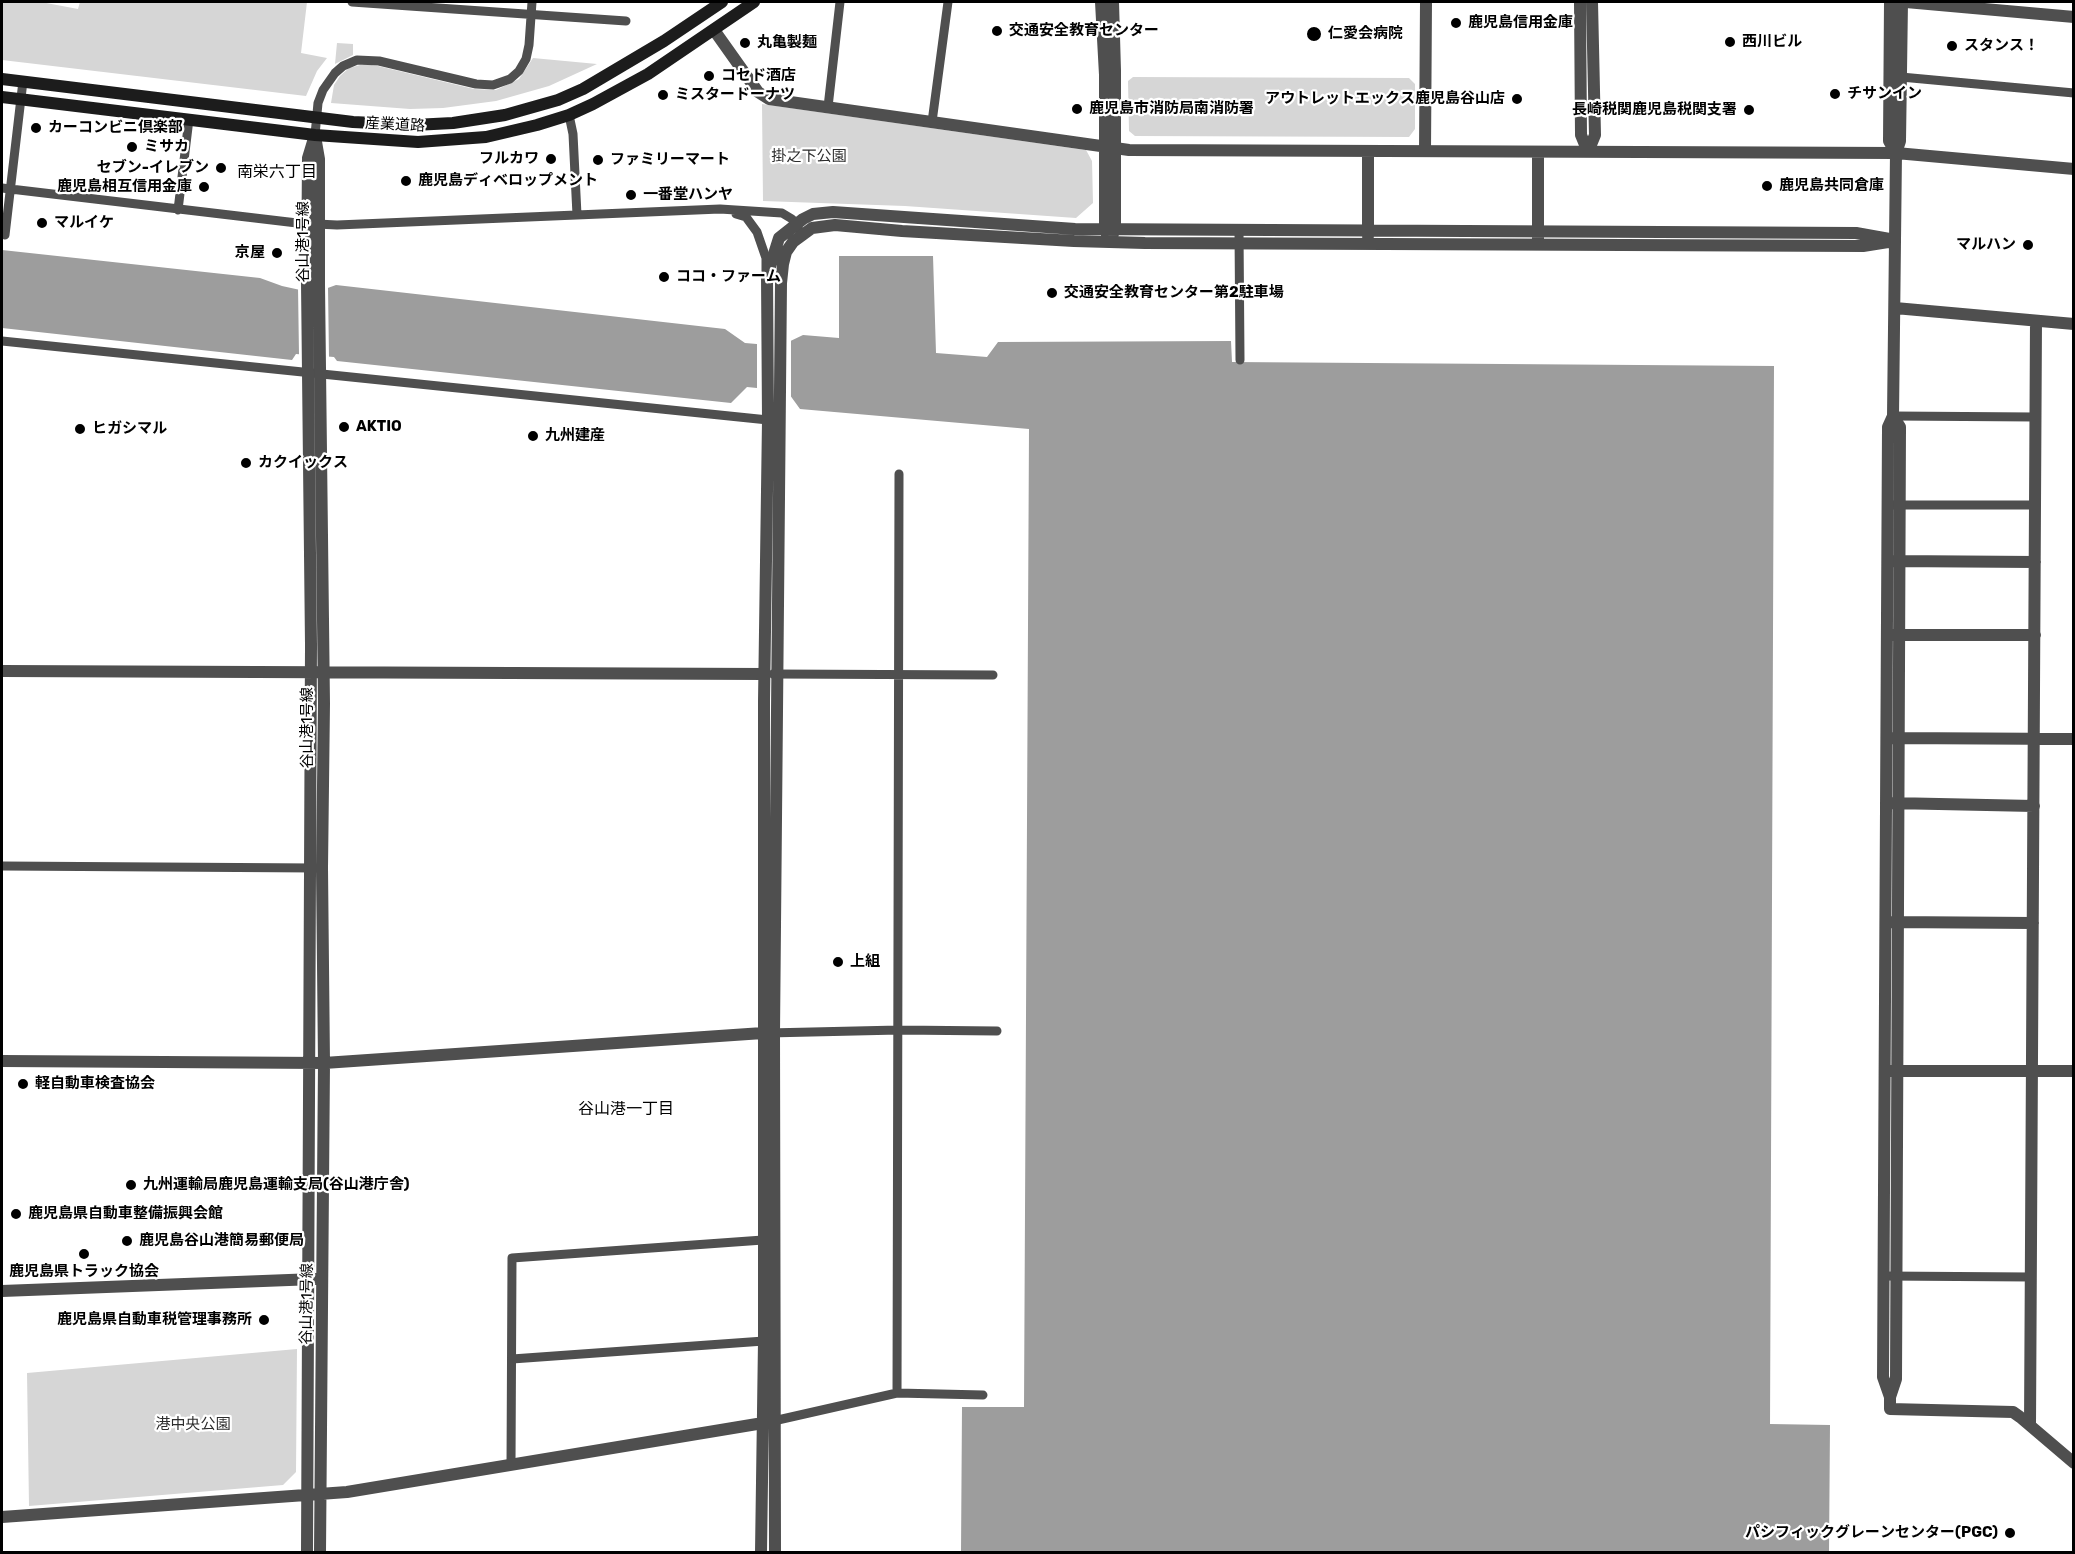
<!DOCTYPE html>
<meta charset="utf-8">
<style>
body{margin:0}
#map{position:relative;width:2075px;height:1554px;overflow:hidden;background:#fff;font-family:Rubik,sans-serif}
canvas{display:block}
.frame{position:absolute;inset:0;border:3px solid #000;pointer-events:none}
</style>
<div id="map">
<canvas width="2075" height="1554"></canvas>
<div class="frame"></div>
</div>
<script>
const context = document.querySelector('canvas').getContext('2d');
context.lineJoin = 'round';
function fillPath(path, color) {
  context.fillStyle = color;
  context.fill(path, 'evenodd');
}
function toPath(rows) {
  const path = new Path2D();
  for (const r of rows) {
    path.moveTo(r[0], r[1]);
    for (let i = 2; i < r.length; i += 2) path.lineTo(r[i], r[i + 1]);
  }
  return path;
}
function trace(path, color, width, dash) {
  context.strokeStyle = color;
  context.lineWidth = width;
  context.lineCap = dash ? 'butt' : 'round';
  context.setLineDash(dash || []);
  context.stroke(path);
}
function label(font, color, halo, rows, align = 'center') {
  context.font = font + ' Rubik,"Noto Sans JP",sans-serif';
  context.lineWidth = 4.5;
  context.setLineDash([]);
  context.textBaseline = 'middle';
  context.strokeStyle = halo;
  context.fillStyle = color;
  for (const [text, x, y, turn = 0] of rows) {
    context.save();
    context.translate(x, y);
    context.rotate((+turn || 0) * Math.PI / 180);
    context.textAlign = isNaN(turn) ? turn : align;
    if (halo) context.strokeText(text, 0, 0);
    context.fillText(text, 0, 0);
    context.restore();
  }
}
const green = toPath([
 [2,2,41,2,78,9,80,2,307,2,301,53,327,58,317,71,306,96,2,60],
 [337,43,353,44,353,55,335,64],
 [533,58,597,64,549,86,496,101,443,108,410,109,331,103,334,85,340,76,349,68,364,64,378,66,474,89,496,90,519,79],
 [1133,77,1409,78,1415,84,1415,129,1409,137,1135,136,1129,131,1128,81],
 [762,104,1086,150,1092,161,1093,203,1076,218,905,206,763,201],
 [297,1349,296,1472,283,1485,29,1506,27,1373]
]);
const water = toPath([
 [2,250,260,278,282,286,314,293,336,285,725,329,745,343,780,346,803,335,839,338,839,256,933,256,936,353,987,357,998,342,1231,341,1232,362,1774,366,1770,1424,1830,1425,1829,1552,961,1552,962,1407,1024,1407,1029,429,800,409,787,391,747,387,731,403,337,361,334,357,296,354,292,360,2,328]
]);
const pier = toPath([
 [298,287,314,290,328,287,329,358,299,355],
 [791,338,791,402,785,394,757,391,757,341,780,343]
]);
const minor = toPath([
 [352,2,626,21],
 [1901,77,2074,93],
 [828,107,840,2],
 [569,115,573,134,577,215],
 [932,122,948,2],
 [315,135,318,103,323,90,335,73,343,66,357,60,379,61,476,84,493,85,510,79,519,71,526,59,529,45,532,2],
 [2,188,297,223,337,225,720,209,782,213,792,219,799,230],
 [178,210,189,119],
 [736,214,746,217,757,232,766,258,766,271],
 [1239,231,1240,360],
 [5,235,23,81],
 [2,341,768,420],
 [1893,416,2035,417],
 [1893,505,2035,505],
 [773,674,993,675],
 [2,866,316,868],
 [768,1033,899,1030,997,1031],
 [1883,1276,2031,1277],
 [512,1359,764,1341],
 [897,1393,899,474],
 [769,1422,897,1393,983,1395],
 [511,1465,512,1258,763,1240]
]);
const tertiary = toPath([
 [1101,2,1105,75,1105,229,1108,237],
 [1580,2,1581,135,1588,152],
 [1890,2,1889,141,1896,153],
 [1906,2,2074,17],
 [714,30,758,92,769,99,1129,150,1896,153,2074,169],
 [315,136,319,159,319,285,324,703,322,868,324,1063,320,1552],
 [1368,151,1368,236],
 [1425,151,1426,2],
 [1538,152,1538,238],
 [1588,152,1595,135,1592,2],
 [1111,237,1115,230,1115,71,1113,2],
 [1895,308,2074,324],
 [1893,416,1900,427,1896,1379,1890,1397,1890,1409,2013,1412,2020,1417,2074,1463],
 [1892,561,2035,562],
 [1892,635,2035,635],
 [2,671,765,674],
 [1892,738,2074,739],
 [1891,803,2034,806],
 [1890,922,2033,923],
 [2,1061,324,1063,763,1033],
 [1889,1071,2074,1071],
 [2,1291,315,1279],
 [1890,1397,1883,1377,1888,427,1893,416,1896,153,1900,141,1902,2],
 [2030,1425,2036,321],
 [2,1517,347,1492,763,1423],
 [307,1552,311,645,307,283,308,158,315,135],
 [761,1552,764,1341,764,701,768,420,767,276,779,238,803,219,813,214,833,212,1075,229,1856,233,1895,240],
 [775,1552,774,1032,781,283,783,264,786,252,793,242,812,228,835,225,902,231,1074,241,1145,243,1863,246,1888,242]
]);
const secondary = toPath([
 [2,79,353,122,414,125,453,123,505,115,558,100,583,89,664,41,722,2],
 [2,97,315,135,418,142,486,137,537,125,569,115,593,104,648,74,754,2]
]);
const markers = [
 [1456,23,6,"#000"],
 [997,31,6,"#000"],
 [1314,34,8,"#000"],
 [1730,42,6,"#000"],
 [745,43,6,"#000"],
 [1952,46,6,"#000"],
 [709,76,6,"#000"],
 [1835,94,6,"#000"],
 [663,95,6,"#000"],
 [1517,99,6,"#000"],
 [1077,109,6,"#000"],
 [1749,110,6,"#000"],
 [36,128,6,"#000"],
 [132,147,6,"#000"],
 [551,159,6,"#000"],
 [598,160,6,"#000"],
 [221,168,6,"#000"],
 [406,181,6,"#000"],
 [1767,186,6,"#000"],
 [204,187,6,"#000"],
 [631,195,6,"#000"],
 [42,223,6,"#000"],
 [2028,245,6,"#000"],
 [277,253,6,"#000"],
 [664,277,6,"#000"],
 [1052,293,6,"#000"],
 [344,427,6,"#000"],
 [80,429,6,"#000"],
 [533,436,6,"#000"],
 [246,463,6,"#000"],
 [838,962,6,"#000"],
 [23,1084,6,"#000"],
 [131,1185,6,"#000"],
 [16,1214,6,"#000"],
 [127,1241,6,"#000"],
 [84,1254,6,"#000"],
 [264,1320,6,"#000"],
 [2010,1533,6,"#000"]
];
const poiNames = [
 ["鹿児島信用金庫",1468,23],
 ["交通安全教育センター",1009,31],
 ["仁愛会病院",1328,34],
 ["西川ビル",1742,42],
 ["丸亀製麺",757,43],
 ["スタンス！",1964,46],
 ["コセド酒店",721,76],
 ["チサンイン",1847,94],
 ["ミスタードーナツ",675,95],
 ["アウトレットエックス鹿児島谷山店",1505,99,"right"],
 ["鹿児島市消防局南消防署",1089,109],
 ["長崎税関鹿児島税関支署",1737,110,"right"],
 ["カーコンビニ倶楽部",48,128],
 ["ミサカ",144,147],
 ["フルカワ",539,159,"right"],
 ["ファミリーマート",610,160],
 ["セブン-イレブン",209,168,"right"],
 ["鹿児島ディベロップメント",418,181],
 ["鹿児島共同倉庫",1779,186],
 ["鹿児島相互信用金庫",192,187,"right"],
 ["一番堂ハンヤ",643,195],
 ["マルイケ",54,223],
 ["マルハン",2016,245,"right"],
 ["京屋",265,253,"right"],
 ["ココ・ファーム",676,277],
 ["交通安全教育センター第2駐車場",1064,293],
 ["AKTIO",356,427],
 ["ヒガシマル",92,429],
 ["九州建産",545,436],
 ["カクイックス",258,463],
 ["上組",850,962],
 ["軽自動車検査協会",35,1084],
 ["九州運輸局鹿児島運輸支局(谷山港庁舎)",143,1185],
 ["鹿児島県自動車整備振興会館",28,1214],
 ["鹿児島谷山港簡易郵便局",139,1241],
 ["鹿児島県トラック協会",84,1272,"center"],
 ["鹿児島県自動車税管理事務所",252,1320,"right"],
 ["パシフィックグレーンセンター(PGC)",1998,1533,"right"]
];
const streetNames = [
 ["産業道路",395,125,3],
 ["谷山港1号線",304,242,-90],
 ["谷山港1号線",308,728,-90],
 ["谷山港1号線",307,1304,-89]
];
const parkNames = [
 ["掛之下公園",809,157],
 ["港中央公園",193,1425]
];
const neighbourhoodNames = [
 ["南栄六丁目",277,172],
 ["谷山港一丁目",626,1109]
];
fillPath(green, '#d6d6d6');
fillPath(water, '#9d9d9d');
fillPath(pier, '#fff');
trace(minor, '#4f4f4f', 9);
trace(tertiary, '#4f4f4f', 12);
trace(secondary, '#1c1c1c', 12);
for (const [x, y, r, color] of markers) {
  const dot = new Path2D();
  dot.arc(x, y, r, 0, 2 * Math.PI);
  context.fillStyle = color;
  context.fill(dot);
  trace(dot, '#fff', 2);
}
label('bold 15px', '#000', '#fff', poiNames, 'left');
label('15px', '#000', '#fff', streetNames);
label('15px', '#2d2d2d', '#fff', parkNames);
label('16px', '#000', '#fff', neighbourhoodNames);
</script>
